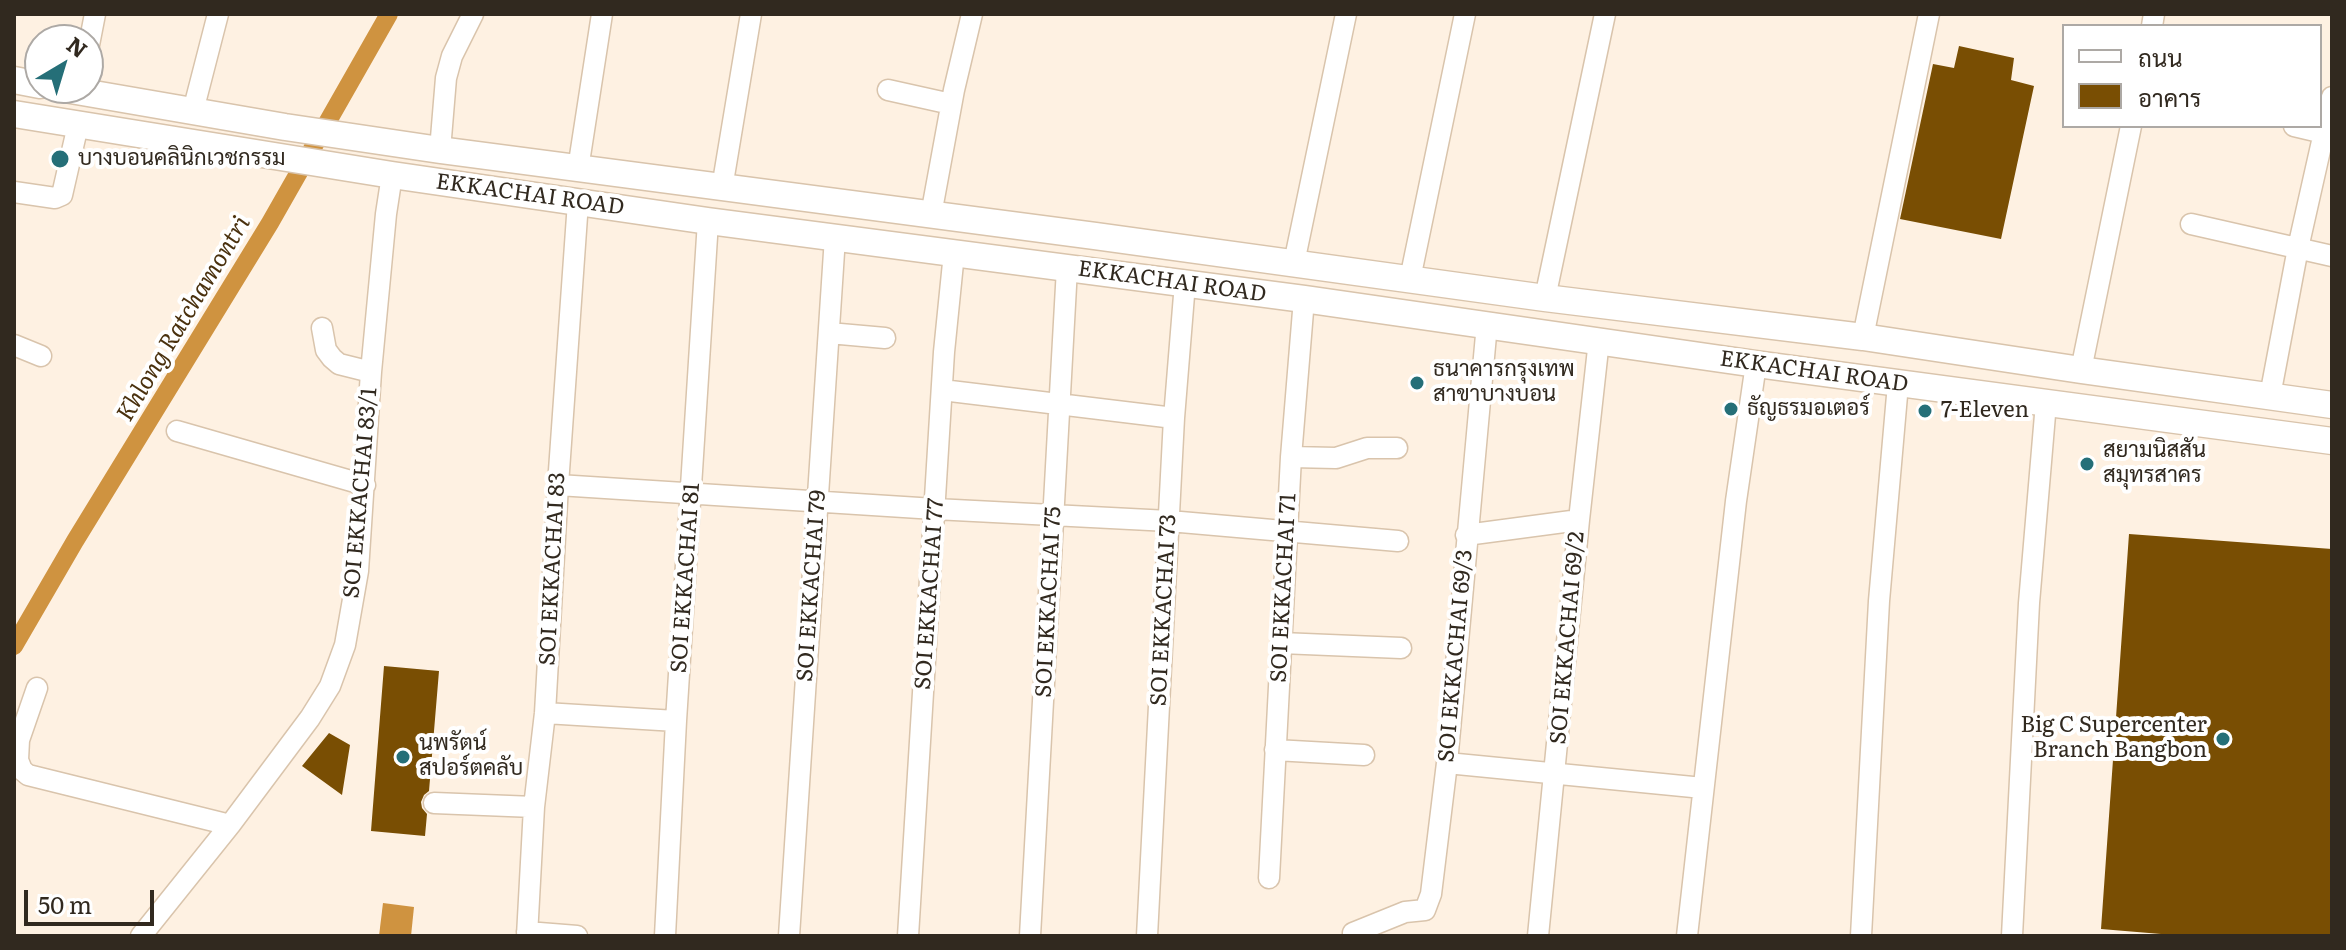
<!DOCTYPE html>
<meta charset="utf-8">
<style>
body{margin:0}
#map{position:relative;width:2346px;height:950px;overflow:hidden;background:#fef1e2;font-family:Literata,Sarabun,serif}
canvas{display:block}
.frame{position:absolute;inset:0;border:16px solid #31291f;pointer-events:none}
.legend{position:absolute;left:2062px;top:24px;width:260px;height:104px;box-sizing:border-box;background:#fff;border:2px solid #ada9a5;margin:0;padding:10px 14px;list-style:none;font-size:24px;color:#31291f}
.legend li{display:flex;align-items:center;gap:16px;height:40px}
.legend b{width:40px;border:2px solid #ada9a5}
.north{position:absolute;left:24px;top:24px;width:80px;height:80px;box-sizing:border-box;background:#fff;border:2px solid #ada9a5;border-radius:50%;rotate:38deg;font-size:22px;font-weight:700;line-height:32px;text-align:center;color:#31291f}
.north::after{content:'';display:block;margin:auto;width:28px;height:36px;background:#256f78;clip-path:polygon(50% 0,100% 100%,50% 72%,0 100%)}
.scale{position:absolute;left:24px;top:890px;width:130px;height:36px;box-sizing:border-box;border:4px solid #31291f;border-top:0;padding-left:10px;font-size:24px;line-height:28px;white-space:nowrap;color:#31291f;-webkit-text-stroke:6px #fff;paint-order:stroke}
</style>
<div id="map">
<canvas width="2346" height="950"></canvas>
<div class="frame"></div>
<ul class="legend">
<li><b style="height:10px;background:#fff"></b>ถนน</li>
<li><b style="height:22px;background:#794e03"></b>อาคาร</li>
</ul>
<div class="north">N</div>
<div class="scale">50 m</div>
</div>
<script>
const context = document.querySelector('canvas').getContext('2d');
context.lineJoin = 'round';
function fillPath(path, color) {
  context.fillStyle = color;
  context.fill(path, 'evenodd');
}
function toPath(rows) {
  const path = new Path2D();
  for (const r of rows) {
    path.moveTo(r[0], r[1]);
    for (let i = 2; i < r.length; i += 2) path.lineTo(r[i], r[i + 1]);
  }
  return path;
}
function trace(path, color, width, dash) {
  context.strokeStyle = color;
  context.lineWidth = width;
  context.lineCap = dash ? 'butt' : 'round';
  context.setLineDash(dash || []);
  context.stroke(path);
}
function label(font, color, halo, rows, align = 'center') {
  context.font = font + ' Literata,Sarabun,serif';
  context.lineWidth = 8;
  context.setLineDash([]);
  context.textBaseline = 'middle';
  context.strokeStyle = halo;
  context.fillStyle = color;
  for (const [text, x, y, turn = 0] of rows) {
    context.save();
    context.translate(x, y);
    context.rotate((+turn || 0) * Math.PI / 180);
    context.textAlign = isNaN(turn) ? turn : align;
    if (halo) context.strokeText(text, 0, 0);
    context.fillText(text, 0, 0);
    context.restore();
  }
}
const water = toPath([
 [383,903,414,907,411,936,379,936]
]);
const canal = toPath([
 [14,646,75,541,270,223,389,14]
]);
const building = toPath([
 [1959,46,2014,58,2011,80,2034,86,2001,239,1900,219,1933,64,1954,68],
 [2129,534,2332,549,2332,936,2185,936,2101,929],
 [384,666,439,671,429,791,424,795,421,802,422,808,427,814,425,836,371,831],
 [329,733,350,745,342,795,302,766]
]);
const minor = toPath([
 [2152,26,2154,14],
 [88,50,95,14],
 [888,90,951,104],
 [193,111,218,14],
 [2294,126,2332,135],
 [440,150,446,78,452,56,473,14],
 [578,169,602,14],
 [722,188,751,14],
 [14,192,55,198,62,195,78,125],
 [931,215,954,90,972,14],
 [2191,224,2332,256],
 [1294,263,1346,14],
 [1410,279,1465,14],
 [1545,298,1605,14],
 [322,328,326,350,332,358,339,364,371,372],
 [829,333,885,338],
 [1863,337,1929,14],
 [14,345,41,356],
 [2081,370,2131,126],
 [942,390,1174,418],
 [2270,396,2298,248,2332,97],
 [177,431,365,485],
 [1291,457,1336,458,1367,448,1397,448],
 [558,485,935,509,1169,521,1398,541],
 [1466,535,1579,520],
 [1281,643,1401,648],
 [37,688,19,740,18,760,22,770,28,775,230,825],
 [545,713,676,721],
 [1275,750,1364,755],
 [1447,763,1703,788],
 [434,803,534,807],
 [1269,878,1291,457,1304,299],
 [527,932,577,936],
 [1353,933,1405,912,1425,910,1431,894,1447,763,1487,324],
 [141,936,230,825,310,718,330,686,345,645,358,571,371,372,386,214,392,175],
 [527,936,534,807,545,713,558,485,578,202],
 [665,936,676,721,708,221],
 [789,936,835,237],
 [908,936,944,352,954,253],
 [1030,936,1067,268],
 [1147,936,1174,418,1185,283],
 [1538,936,1579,520,1599,340],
 [1687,936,1736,501,1756,364],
 [1861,936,1879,601,1898,384],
 [2012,936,2029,603,2046,403]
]);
const major = toPath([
 [14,80,40,85],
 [59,88,285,127,440,150,1095,236,1545,298,1863,337,2081,370,2332,405],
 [14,114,392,175,708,221,1304,299,1756,364,2332,441]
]);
const markers = [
 [60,159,10,"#256f78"],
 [1417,383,8,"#256f78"],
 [1731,409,8,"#256f78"],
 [1925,411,8,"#256f78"],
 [2087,464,8,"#256f78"],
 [2223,739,8,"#256f78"],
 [403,757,8,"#256f78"]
];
const poiNames = [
 ["บางบอนคลินิกเวชกรรม",78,159],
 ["ธนาคารกรุงเทพ",1433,370],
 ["สาขาบางบอน",1433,395],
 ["ธัญธรมอเตอร์",1747,409],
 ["7-Eleven",1941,411],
 ["สยามนิสสัน",2103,451],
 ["สมุทรสาคร",2103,476],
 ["Big C Supercenter",2207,726,"right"],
 ["Branch Bangbon",2207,751,"right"],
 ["นพรัตน์",419,744],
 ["สปอร์ตคลับ",419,769]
];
const streetNames = [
 ["EKKACHAI ROAD",530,195,8],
 ["EKKACHAI ROAD",1172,282,8],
 ["EKKACHAI ROAD",1814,372,8],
 ["SOI EKKACHAI 83/1",361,493,-85],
 ["SOI EKKACHAI 83",553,569,-87],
 ["SOI EKKACHAI 81",686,578,-86],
 ["SOI EKKACHAI 79",812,586,-86],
 ["SOI EKKACHAI 71",1284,588,-87],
 ["SOI EKKACHAI 77",930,594,-86],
 ["SOI EKKACHAI 75",1049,602,-87],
 ["SOI EKKACHAI 73",1164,610,-87],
 ["SOI EKKACHAI 69/2",1568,638,-85],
 ["SOI EKKACHAI 69/3",1456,656,-85]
];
const waterNames = [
 ["Khlong Ratchamontri",184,319,-59]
];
fillPath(water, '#cf9340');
trace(canal, '#cf9340', 18);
fillPath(building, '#794e03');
trace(minor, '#d9c4ac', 23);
trace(major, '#d9c4ac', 29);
trace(minor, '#fff', 20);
trace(major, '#fff', 26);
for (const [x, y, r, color] of markers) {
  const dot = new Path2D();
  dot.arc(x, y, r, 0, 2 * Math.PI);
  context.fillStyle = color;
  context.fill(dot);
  trace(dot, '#fff', 3);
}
label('22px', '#31291f', '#fff', poiNames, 'left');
label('22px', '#31291f', '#fff', streetNames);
label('italic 24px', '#4a310e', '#fff', waterNames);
</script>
